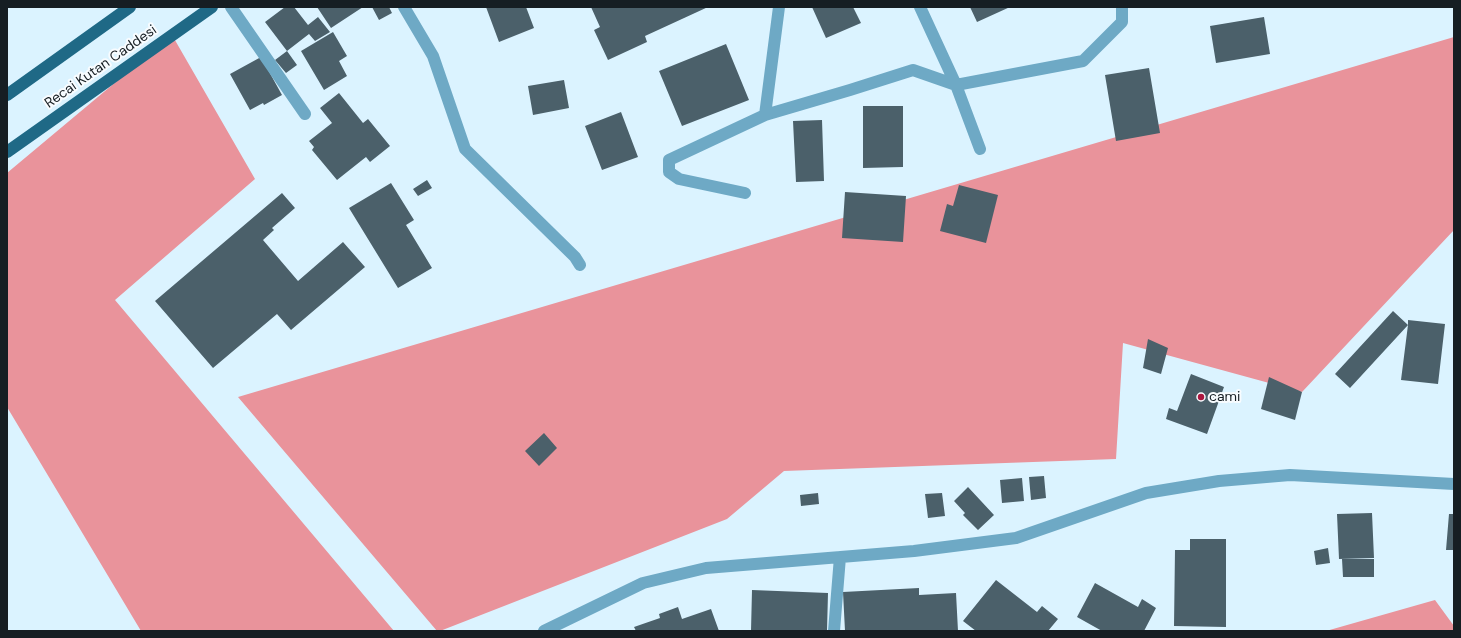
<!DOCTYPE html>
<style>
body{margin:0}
#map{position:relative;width:1461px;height:638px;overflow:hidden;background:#dbf3ff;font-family:"DM Sans",sans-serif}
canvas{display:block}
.frame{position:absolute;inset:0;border:8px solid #161e23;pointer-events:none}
</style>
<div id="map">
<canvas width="1461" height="638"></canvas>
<div class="frame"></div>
</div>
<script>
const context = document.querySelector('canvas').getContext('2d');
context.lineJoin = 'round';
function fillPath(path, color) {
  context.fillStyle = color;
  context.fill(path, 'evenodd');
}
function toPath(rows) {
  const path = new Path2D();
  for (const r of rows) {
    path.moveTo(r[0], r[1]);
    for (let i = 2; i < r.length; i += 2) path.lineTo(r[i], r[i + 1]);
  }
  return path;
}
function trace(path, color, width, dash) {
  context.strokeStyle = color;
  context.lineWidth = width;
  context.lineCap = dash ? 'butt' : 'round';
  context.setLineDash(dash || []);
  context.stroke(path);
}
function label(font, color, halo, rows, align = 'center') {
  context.font = font + ' "DM Sans",sans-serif';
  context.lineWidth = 4;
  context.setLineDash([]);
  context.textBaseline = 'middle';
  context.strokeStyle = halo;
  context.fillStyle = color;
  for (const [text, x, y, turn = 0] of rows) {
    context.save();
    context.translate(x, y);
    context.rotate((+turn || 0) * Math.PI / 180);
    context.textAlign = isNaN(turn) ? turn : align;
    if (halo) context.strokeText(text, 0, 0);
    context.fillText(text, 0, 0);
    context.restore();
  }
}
const forest = toPath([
 [172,35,255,179,115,300,394,631,141,631,7,407,7,173],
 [1454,37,1454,230,1302,392,1123,343,1116,459,784,471,727,519,440,631,437,631,238,397],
 [1435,600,1454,626,1454,631,1326,631]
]);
const building = toPath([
 [285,7,294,7,308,25,318,17,330,32,315,41,309,34,287,51,265,22],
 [317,7,363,7,331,28],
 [372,7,389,7,392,13,379,20],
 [486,7,526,7,534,28,499,42],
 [591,7,708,7,645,36,647,42,608,60,594,30,600,27],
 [812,7,853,7,861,23,826,38],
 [970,7,1010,7,977,22],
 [1264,17,1270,54,1216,63,1210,26],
 [333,32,347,56,339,61,347,76,324,90,301,51],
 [726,44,749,100,682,126,659,71],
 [287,51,297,65,286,73,275,60],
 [261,57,282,95,264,105,263,103,250,110,230,74],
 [1149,68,1160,133,1116,141,1105,75],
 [564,80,569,108,533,115,528,86],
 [339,93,363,123,368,119,390,146,370,162,366,157,337,180,312,150,314,147,309,141,332,123,320,108],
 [863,106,903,106,903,167,863,168],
 [621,112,638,157,602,170,585,126],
 [822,120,824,181,796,182,793,121],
 [427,180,432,188,418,196,413,189],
 [391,183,414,220,406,225,432,268,398,288,349,208],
 [959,185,998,195,986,243,940,231,947,204,953,206],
 [845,192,906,196,903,242,842,238],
 [282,193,295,208,272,228,274,230,263,240,298,281,343,242,365,267,291,330,277,314,213,368,155,301],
 [1393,311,1408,325,1408,320,1445,324,1438,384,1401,380,1408,325,1350,388,1335,374],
 [1148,339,1168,348,1161,374,1143,368],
 [1191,374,1224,387,1207,434,1166,419,1169,408,1177,411],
 [1269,377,1302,392,1295,420,1261,409],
 [544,433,557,448,539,466,525,451],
 [1044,476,1046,498,1031,500,1029,477],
 [1022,478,1024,501,1002,503,1000,480],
 [968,487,994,515,978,530,963,515,965,513,954,501],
 [818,493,819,504,801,506,800,495],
 [942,493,945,516,928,518,925,494],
 [1372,513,1374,558,1339,559,1337,514],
 [1449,514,1454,514,1454,550,1446,550],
 [1190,539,1226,539,1226,627,1174,626,1175,550,1190,550],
 [1328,548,1330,563,1316,565,1314,551],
 [1342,559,1374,559,1374,577,1343,577],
 [996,580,1037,612,1042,606,1058,619,1048,631,976,631,963,621],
 [1095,583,1138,607,1142,599,1156,608,1144,631,1102,631,1077,617],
 [919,588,919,595,956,593,958,631,845,631,843,592],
 [752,590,828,593,827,631,751,631],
 [678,607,682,619,711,609,719,631,636,631,634,627,660,618,659,614]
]);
const minor = toPath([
 [231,7,305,114],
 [404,7,433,56,465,149,575,257,580,265],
 [920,7,956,85,980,149],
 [765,115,779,7],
 [745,193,679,179,669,172,669,160,765,115,850,90,913,70,956,85,1083,61,1122,22,1122,7],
 [544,631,643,583,706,568,914,551,1016,538,1146,493,1219,481,1290,475,1454,484],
 [834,631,840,557]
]);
const major = toPath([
 [7,95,130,7],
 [7,152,212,7]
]);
const markers = [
 [1201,397,4,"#ac173f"]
];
const streetNames = [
 ["Recai Kutan Caddesi",101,67,-35]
];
const poiNames = [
 ["cami",1209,397]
];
fillPath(forest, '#e9939b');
fillPath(building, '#4b606a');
trace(minor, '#6ea9c5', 12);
trace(major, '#1f6986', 12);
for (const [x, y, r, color] of markers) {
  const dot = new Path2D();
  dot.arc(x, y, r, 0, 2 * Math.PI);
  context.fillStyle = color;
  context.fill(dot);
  trace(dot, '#f8fcff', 1.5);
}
label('14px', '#161e23', '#f8fcff', streetNames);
label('14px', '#161e23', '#f8fcff', poiNames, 'left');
</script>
